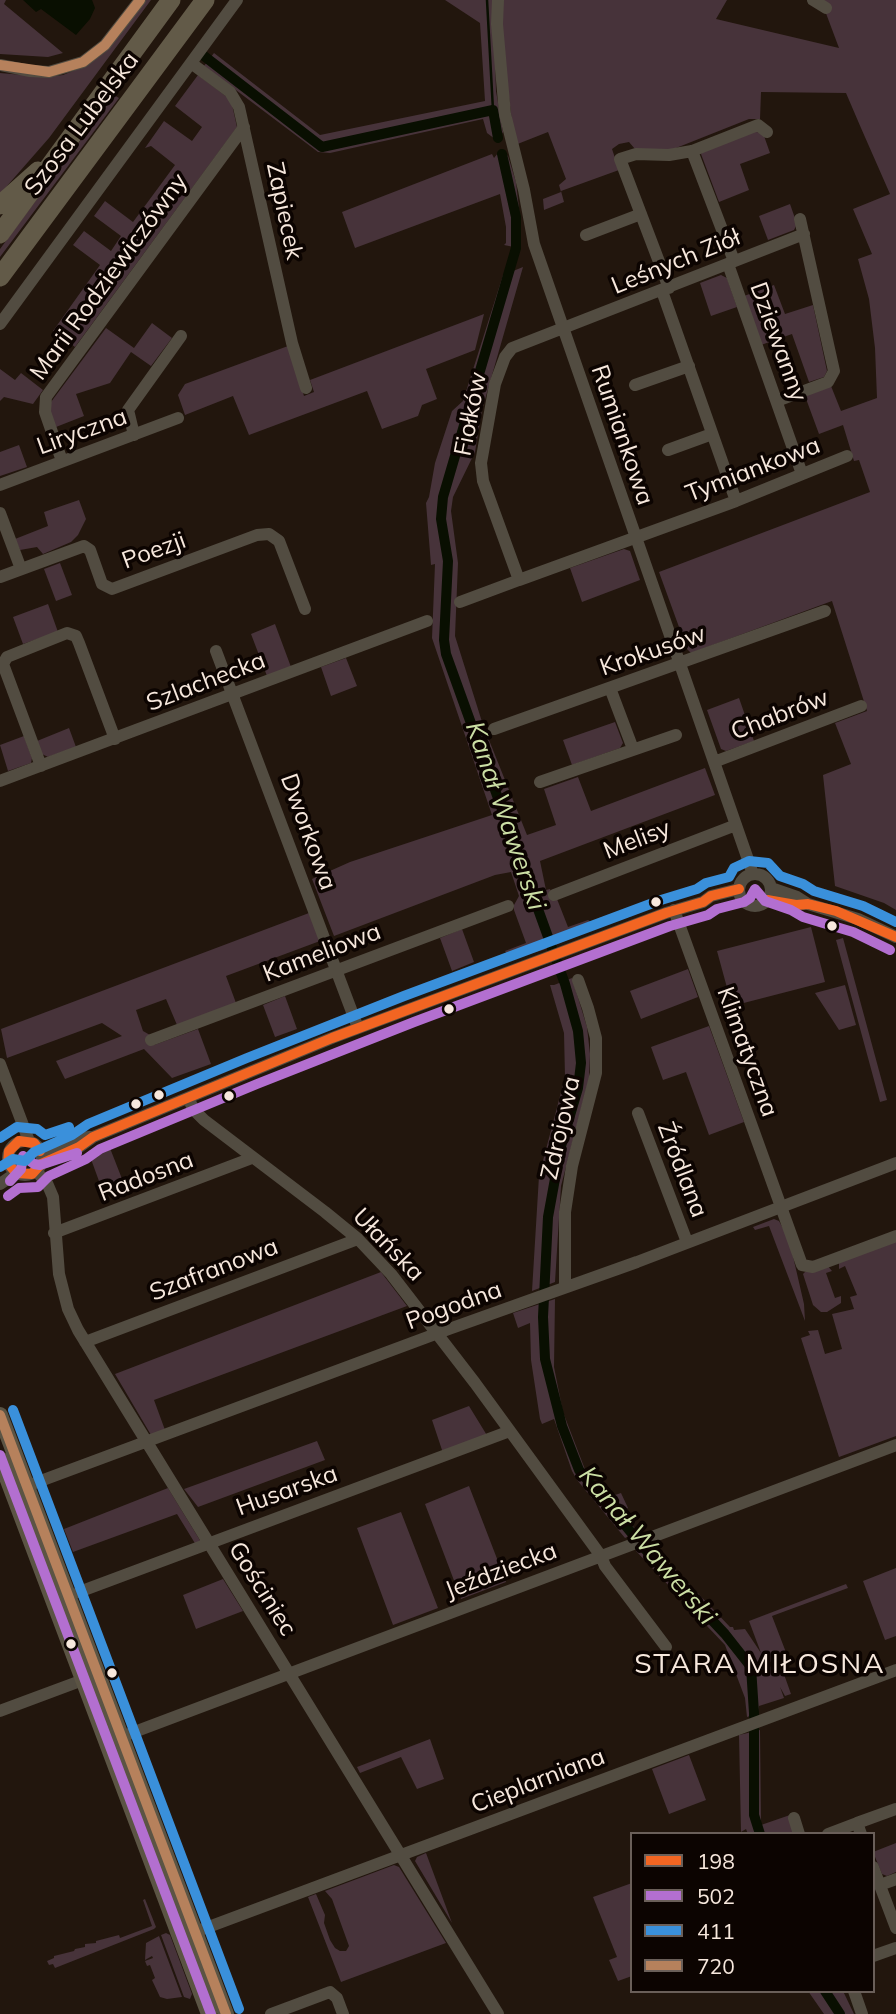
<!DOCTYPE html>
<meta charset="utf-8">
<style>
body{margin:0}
#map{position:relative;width:896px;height:2014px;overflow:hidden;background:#22160d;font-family:Mulish,sans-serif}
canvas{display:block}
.legend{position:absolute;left:630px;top:1832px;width:245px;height:161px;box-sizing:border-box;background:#0c0401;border:2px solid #6a5f59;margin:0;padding:9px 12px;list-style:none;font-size:21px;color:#f7e8dd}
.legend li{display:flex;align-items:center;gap:14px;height:35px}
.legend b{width:35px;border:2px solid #6a5f59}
</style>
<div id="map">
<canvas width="896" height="2014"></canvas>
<ul class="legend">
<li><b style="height:9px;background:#f26522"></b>198</li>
<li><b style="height:9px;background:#b36fd0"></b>502</li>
<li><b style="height:9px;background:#3a90db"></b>411</li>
<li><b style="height:9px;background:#b6815c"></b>720</li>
</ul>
</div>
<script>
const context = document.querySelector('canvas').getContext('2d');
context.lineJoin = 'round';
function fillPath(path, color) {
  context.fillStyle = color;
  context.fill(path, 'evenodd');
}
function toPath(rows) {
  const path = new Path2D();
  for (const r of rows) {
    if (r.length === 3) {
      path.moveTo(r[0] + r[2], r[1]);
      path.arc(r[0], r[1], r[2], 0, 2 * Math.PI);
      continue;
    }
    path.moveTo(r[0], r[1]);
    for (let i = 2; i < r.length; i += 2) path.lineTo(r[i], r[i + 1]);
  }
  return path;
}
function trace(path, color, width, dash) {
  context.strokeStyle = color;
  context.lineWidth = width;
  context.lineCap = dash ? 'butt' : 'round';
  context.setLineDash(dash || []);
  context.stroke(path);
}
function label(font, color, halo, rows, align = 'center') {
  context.font = font + ' Mulish,sans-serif';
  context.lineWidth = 7;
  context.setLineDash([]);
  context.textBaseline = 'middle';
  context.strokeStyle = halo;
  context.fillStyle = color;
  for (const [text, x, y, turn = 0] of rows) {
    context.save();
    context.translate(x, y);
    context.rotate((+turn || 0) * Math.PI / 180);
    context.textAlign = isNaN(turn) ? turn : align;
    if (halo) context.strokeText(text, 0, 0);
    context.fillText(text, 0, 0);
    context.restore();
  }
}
const green = toPath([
 [0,0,6,0,4,4,63,53,48,57,0,54],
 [146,0,151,0,49,138,0,194,0,73,47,77,63,75,85,66,104,53],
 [445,0,493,0,496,91,503,132,500,137,495,139,487,133,483,119,330,153,318,152,204,66,214,53,320,135,485,101,480,23],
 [502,0,727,0,716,19,839,48,821,0,896,0,896,910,884,903,835,886,823,775,851,764,835,723,867,711,832,601,691,653,687,649,659,572,870,492,859,460,854,461,843,425,819,434,805,396,831,386,841,411,877,398,875,348,869,299,858,259,872,254,853,209,890,194,861,128,846,93,761,92,760,119,749,119,671,150,635,149,629,142,619,144,612,149,619,170,561,191,564,202,544,210,543,199,561,192,559,185,566,179,548,132,515,145,503,50],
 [198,75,231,100,237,127,75,347,53,331,100,265,73,245,84,231,111,251,121,236,94,216,105,201,133,222,175,165,151,146,145,148,164,121,192,141,202,127,175,106],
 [114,95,119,98,0,257,0,249],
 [750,131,763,133,770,153,740,164,749,190,719,202,701,154,703,149],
 [503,152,508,156,516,182,520,217,519,248,504,245,506,243,506,227,500,194,355,248,342,212,492,154,494,158,498,153],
 [790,204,797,224,794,230,768,240,759,216],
 [523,267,482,410,475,452,453,497,451,511,458,563,455,636,483,725,527,835,556,825,544,789,578,777,591,811,705,768,715,795,540,861,546,890,550,889,554,900,557,899,568,927,588,920,599,927,543,950,515,958,509,957,505,951,526,943,514,910,514,905,519,896,511,872,495,875,334,936,312,879,350,862,492,815,432,638,435,564,431,565,426,503,429,497,435,463,452,411,463,401,503,275],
 [721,275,727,278,737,307,711,316,700,283],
 [774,285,785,314,813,305,827,371,824,377,809,382,792,334,761,345,744,296],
 [484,314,475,350,426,369,437,399,422,405,418,416,382,429,367,391,249,435,233,396,185,415,178,395,185,384,288,346,304,396,314,392,310,380],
 [152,323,172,338,151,366,131,352,110,383,76,394,84,416,56,427,49,410,51,402,106,328,134,348],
 [0,369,15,380,21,373,43,390,33,404,4,397,0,401],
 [19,445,27,467,0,476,0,452],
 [79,500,86,519,78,535,71,542,43,554,37,547,20,550,15,539,48,526,44,512],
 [624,549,630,551,640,580,582,602,570,568],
 [60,563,72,595,56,601,44,569],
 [48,604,58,632,23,644,13,617],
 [275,624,291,667,267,676,251,634],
 [346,658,357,686,331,696,321,667],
 [739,698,754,741,726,751,721,749,707,710],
 [615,722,623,743,620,748,572,765,563,740],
 [69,728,76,747,48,757,42,754,37,741],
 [24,736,32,758,31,763,8,771,0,745],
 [309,913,320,941,226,976,236,1003,177,1025,166,999,136,1010,143,1031,150,1035,154,1045,198,1029,211,1064,172,1078,144,1049,65,1079,56,1061,122,1036,102,1023,7,1058,1,1029],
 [811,927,825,982,732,1006,717,951],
 [462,929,474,962,452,971,440,938],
 [843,938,887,1100,880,1102,836,940],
 [688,969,698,997,641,1019,630,991],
 [572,978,587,1027,590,1054,589,1079,561,1186,555,1282,532,1291,539,1176,565,1077,564,1033,550,985,554,985],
 [845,985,856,1025,839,1030,815,993],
 [285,996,297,1029,275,1037,263,1005],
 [709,1026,744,1122,709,1135,686,1072,663,1080,651,1047],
 [108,1143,124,1184,103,1192,88,1151],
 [774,1219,779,1221,789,1239,804,1304,805,1321,769,1226,755,1230,753,1227],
 [896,1240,896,1436,839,1457,801,1338,810,1335,808,1331,818,1330,825,1354,842,1349,832,1314,854,1309,850,1297,857,1295,845,1266,839,1269,839,1263],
 [827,1265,832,1271,826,1273,835,1298,841,1296,841,1303,827,1312,821,1312,813,1305,803,1274,805,1272],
 [381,1272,407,1306,154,1400,165,1430,151,1435,115,1374],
 [555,1299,554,1367,563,1412,586,1472,614,1504,612,1496,621,1493,628,1508,621,1512,638,1532,625,1538,577,1480,572,1471,554,1419,542,1424,540,1419,531,1360,530,1323,518,1328,513,1313],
 [469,1406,488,1437,443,1453,432,1420],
 [317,1441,325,1460,198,1507,184,1489],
 [469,1486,506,1582,461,1599,425,1504],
 [168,1488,201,1542,196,1545,177,1514,73,1552,64,1529],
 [401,1512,438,1608,393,1625,357,1528],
 [652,1545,730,1627,733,1627,734,1630,745,1629,761,1653,749,1621,846,1584,848,1588,772,1616,787,1655,765,1664,761,1654,764,1669,780,1663,791,1694,785,1696,780,1687,784,1698,759,1706,758,1713,747,1717,745,1698,725,1645,636,1551],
 [896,1568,896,1636,885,1640,863,1581],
 [223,1579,243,1611,196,1629,183,1595],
 [760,1730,761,1825,790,1815,794,1834,748,1834,746,1829,741,1832,739,1735],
 [430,1739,444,1779,417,1789,401,1757,360,1773,357,1767],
 [689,1755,706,1800,669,1814,652,1769],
 [896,1843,896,1872,887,1876,882,1874,873,1852],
 [426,1853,452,1923,415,1861,417,1857],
 [394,1865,399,1867,446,1943,341,1982,308,1897,316,1894,325,1915,324,1923,330,1940,335,1948,340,1951,346,1951,349,1946,332,1899,325,1891],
 [632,1883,632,1976,618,1981,609,1960,617,1957,593,1897],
 [145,1899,156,1927,154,1929,55,1968,53,1964,49,1965,47,1961,54,1958,54,1956,74,1951,75,1949,85,1947,85,1944,96,1943,96,1941,119,1935,120,1938,152,1926,143,1900],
 [166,1933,170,1935,192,1994,190,1999,184,1997,161,1935],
 [159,1936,182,1997,167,1999,160,1997,152,1980,155,1978,150,1965,147,1966,145,1961,153,1958,152,1956,145,1960,146,1943],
 [808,1991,843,1991,854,2014,824,2014]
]);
const water = toPath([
 [23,0,92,0,95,8,90,19,76,35,41,9,36,12]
]);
const stream = toPath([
 [487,0,493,110]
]);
const canal = toPath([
 [204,56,322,147,493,110,498,138],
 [502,154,516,217,516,248,443,497,441,519,448,561,444,640,446,654,565,984,578,1031,581,1063,578,1088,561,1146,548,1217,543,1317,545,1359,562,1426,579,1470,645,1549,725,1634,751,1667,754,1713,754,1815,760,1834],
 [825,1991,840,2014]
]);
const minor = toPath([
 [498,0,497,24,505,114,524,190,534,244,753,874],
 [813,0,826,8],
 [191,63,230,92,239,107,292,343,306,388],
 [0,65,30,71,49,72,83,62,105,45,140,0],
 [692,151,734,261],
 [804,234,512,348,505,357,495,384,481,463,483,481,519,580,736,501,847,456],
 [586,235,641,214],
 [728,264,802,474],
 [669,288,620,159,636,154,669,155,692,151,758,125,767,132],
 [662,291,736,501],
 [0,324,237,0],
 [635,385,689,366],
 [777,401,828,382,834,371,800,219],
 [134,435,128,410,181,336],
 [668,450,712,434],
 [62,461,45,412,46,397,244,127],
 [0,485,178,418],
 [0,513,21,569],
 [0,577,84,546,90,550,102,584,112,589,257,535,269,534,279,541,305,609],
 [460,602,519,580],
 [216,651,358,1028],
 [610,688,633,749],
 [494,729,825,611],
 [714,762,861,706],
 [41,766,3,664,7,657,67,633,76,636,79,643,115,739],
 [0,781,427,621],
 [540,782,676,735],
 [755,890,16],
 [771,888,797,897,808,904,858,919,896,937],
 [554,895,736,825],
 [767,900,804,904],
 [674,910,802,1265,813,1267,896,1236],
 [151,1040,508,906],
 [0,1064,29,1141],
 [188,1098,194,1110,204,1120,325,1212,358,1239,391,1274,475,1383,601,1556,605,1566,666,1647],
 [638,1113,687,1242],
 [25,1158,17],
 [40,1151,79,1138,90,1137],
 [41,1164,79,1147,93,1137,332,1038,666,913,703,902,711,896,739,889],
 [36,1171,47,1183,53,1197,59,1274,68,1309,78,1330,498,2014],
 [0,1184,16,1173],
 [54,1233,252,1158],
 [565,1287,565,1212,572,1166,596,1073,596,1038,588,1008,578,980],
 [85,1342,358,1239],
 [27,1486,449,1329,637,1262,896,1163],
 [79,1592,510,1431],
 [0,1711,83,1680],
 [121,1737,896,1445],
 [794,1818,799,1834],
 [828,1834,857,1823],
 [861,1834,857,1823,896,1809],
 [873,1867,896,1928],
 [880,1885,896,1879],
 [195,1932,896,1670],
 [873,1956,896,1948],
 [854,1991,862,2014],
 [271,2014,330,1992,337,1998,343,2014]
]);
const major = toPath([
 [0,1415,226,2014],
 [0,1459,209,2014]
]);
const highway = toPath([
 [0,205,38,171],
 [0,234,171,0],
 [0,277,205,0]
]);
const bus1 = toPath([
 [767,900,796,905,808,904,836,911,896,937],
 [40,1151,34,1143,19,1141,9,1151,8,1163,16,1173,32,1174,41,1164,79,1147,93,1137,332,1038,666,913,703,902,711,896,739,889]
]);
const bus2 = toPath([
 [10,1181,21,1169,23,1156,34,1164,40,1165,77,1153],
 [8,1196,19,1188,38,1187,49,1176,86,1159,100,1149,257,1084,414,1022,670,926,708,915,717,909,744,902,750,898,755,889,765,901,791,910,803,917,853,932,890,950],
 [0,1455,211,2014]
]);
const bus3 = toPath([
 [0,1138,17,1127,37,1129,45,1135,69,1127],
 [0,1167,13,1159,25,1161,34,1152,72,1135,88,1124,247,1058,404,996,661,900,697,889,706,883,729,877,734,868,749,861,768,863,780,876,803,884,814,891,863,906,896,922],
 [13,1410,239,2009]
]);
const bus4 = toPath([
 [0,65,49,72,83,62,105,45,140,0],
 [0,1415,226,2014]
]);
const markers = [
 [656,902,6,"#f7e8dd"],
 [832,926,6,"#f7e8dd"],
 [449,1009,6,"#f7e8dd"],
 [159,1095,6,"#f7e8dd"],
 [229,1096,6,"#f7e8dd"],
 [136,1104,6,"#f7e8dd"],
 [71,1644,6,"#f7e8dd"],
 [112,1673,6,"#f7e8dd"]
];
const streetNames = [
 ["Szosa Lubelska",82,124,-53],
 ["Zapiecek",284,211,78],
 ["Leśnych Ziół",676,262,-22],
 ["Marii Rodziewiczówny",109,277,-54],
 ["Dziewanny",778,342,70],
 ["Fiołków",471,414,-79],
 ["Liryczna",82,432,-20],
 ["Rumiankowa",622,435,71],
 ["Tymiankowa",753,470,-21],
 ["Poezji",154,551,-20],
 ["Krokusów",653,651,-19],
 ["Szlachecka",206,682,-21],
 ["Chabrów",780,715,-21],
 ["Dworkowa",308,832,70],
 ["Melisy",637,840,-21],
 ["Kameliowa",322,953,-21],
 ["Klimatyczna",747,1052,70],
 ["Zdrojowa",561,1128,-77],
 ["Źródlana",682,1170,69],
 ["Radosna",146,1177,-21],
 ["Ułańska",388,1245,46],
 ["Szafranowa",214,1270,-21],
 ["Pogodna",454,1306,-20],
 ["Husarska",287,1491,-20],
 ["Jeździecka",501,1571,-21],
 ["Gościniec",262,1589,58],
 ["Cieplarniana",538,1781,-21]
];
const waterNames = [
 ["Kanał Wawerski",505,816,71],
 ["Kanał Wawerski",647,1546,50]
];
const quarterNames = [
 ["STARA MIŁOSNA",760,1665]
];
fillPath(green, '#47333a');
fillPath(water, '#090f01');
trace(stream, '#090f01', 2.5);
trace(canal, '#090f01', 10);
trace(minor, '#524c41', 12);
trace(major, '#5b5444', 16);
trace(highway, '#625a48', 19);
trace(bus1, '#f26522', 10);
trace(bus2, '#b36fd0', 10);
trace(bus3, '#3a90db', 10);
trace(bus4, '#b6815c', 10);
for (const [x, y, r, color] of markers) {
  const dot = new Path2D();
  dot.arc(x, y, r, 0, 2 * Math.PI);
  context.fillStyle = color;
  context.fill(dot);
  trace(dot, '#0c0401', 2.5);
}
label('24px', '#f7e8dd', '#0c0401', streetNames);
label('italic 26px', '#cbdea4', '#0c0401', waterNames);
context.letterSpacing = '2px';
label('28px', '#f7e8dd', '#0c0401', quarterNames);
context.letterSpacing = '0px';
</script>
